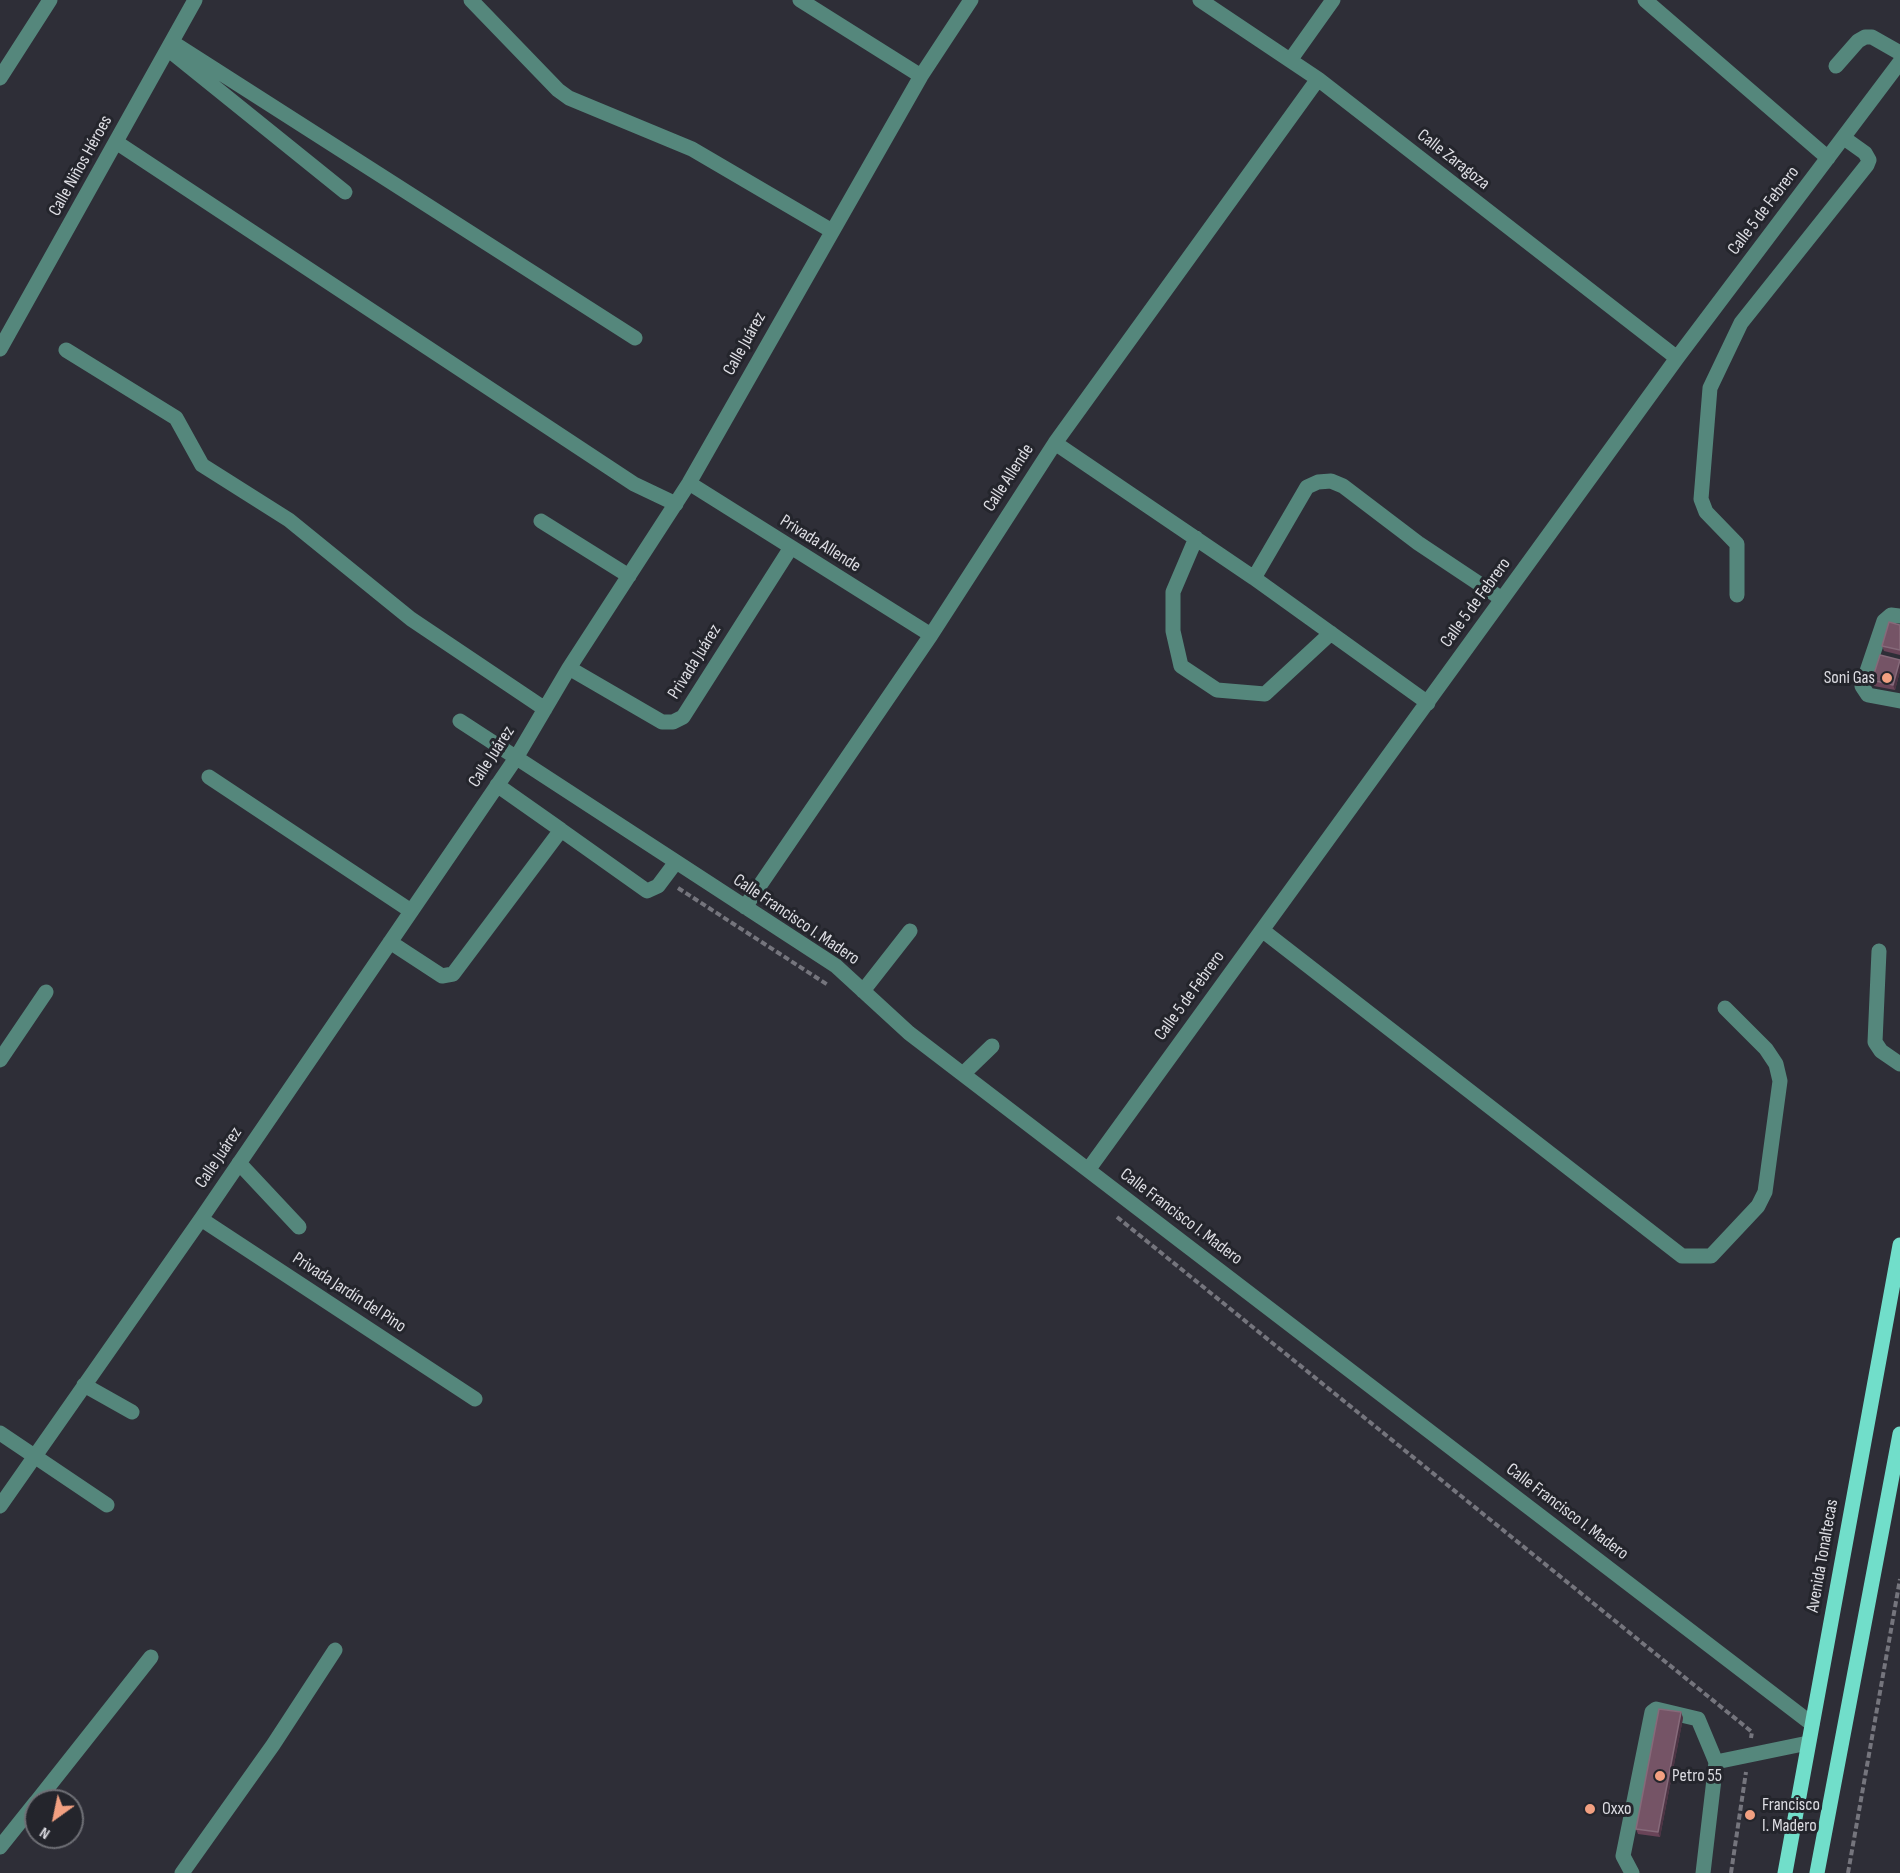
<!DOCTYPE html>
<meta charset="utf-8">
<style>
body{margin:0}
#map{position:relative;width:1900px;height:1873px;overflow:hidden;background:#2e2e37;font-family:"Sofia Sans Condensed",sans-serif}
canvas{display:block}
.north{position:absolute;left:24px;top:1789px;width:60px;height:60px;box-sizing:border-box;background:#24252c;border:2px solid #6e6f75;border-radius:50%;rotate:213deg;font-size:16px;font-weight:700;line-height:24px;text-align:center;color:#dddde3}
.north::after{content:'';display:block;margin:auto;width:21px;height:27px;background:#f2a081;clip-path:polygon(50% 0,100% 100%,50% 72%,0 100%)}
</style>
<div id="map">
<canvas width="1900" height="1873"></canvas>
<div class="north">N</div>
</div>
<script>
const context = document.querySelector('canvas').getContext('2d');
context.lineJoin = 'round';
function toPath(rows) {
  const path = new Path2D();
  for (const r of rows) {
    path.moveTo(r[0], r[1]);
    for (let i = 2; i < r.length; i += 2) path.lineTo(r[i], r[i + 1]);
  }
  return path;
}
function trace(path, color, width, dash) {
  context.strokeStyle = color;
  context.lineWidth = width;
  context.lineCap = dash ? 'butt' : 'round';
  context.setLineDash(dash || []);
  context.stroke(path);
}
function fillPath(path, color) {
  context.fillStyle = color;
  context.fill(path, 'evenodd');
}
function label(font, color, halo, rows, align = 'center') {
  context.font = font + ' "Sofia Sans Condensed",sans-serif';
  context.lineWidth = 6;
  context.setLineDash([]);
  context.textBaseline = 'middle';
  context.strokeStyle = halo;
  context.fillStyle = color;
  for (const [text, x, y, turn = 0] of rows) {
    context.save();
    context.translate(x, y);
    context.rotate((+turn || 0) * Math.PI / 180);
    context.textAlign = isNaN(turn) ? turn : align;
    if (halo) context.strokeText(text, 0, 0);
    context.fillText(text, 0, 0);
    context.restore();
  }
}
const path = toPath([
 [678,888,828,985],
 [1117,1217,1752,1732,1751,1738],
 [1731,1873,1746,1772],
 [1848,1873,1900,1579]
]);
const minor = toPath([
 [471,0,558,90,569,98,692,149,832,231],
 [800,0,921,76],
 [1200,0,1318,79,1677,358],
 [1645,0,1828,158],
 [172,42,635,338],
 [170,51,345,192],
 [1291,59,1333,0],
 [1836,66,1858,41,1865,37,1872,37,1900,53],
 [0,78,50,0],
 [116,142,634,484,676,504],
 [0,349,195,0],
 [66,350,176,418,202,465,289,520,411,619,545,709],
 [1055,443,1254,578,1428,703],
 [689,483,931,635],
 [541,521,629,576],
 [1196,538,1173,592,1173,631,1181,666,1217,690,1265,694,1331,633],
 [1254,578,1307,487,1318,482,1331,481,1343,486,1418,543,1502,599],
 [1737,595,1737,544,1706,512,1701,499,1710,388,1741,323,1867,165,1869,160,1865,153,1844,138],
 [1900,616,1891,615,1884,621,1862,686,1868,695,1900,701],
 [569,668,662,722,673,722,683,717,790,549],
 [460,721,836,966,909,1033,1812,1724],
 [209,777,411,911],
 [561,830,647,891,658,886,676,862],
 [745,907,931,635,1055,443,1318,79],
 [1262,930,1682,1256,1711,1256,1758,1206,1765,1192,1780,1081,1776,1064,1766,1049,1725,1008],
 [390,942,442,976,453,974,561,830,497,785],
 [1879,951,1875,1042,1881,1051,1900,1064],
 [863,991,910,931],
 [0,1060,46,992],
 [963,1074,992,1046],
 [239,1163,299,1227],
 [1088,1170,1677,358,1900,62],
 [201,1219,475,1399],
 [84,1385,132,1412],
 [0,1433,107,1505],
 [0,1506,201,1219,516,758,569,668,689,483,921,76,971,0],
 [37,1801,151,1657],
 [0,1847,36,1802],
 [182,1873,273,1745,335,1650],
 [1632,1873,1623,1856,1652,1712,1656,1709,1698,1719,1716,1762],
 [1703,1873,1716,1762,1808,1743]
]);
const major = toPath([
 [1785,1873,1900,1245],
 [1817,1873,1900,1434]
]);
const wall = toPath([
 [1900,625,1900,655,1884,651,1882,646],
 [1900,660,1900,671,1895,690,1874,686,1872,680],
 [1681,1712,1683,1718,1660,1837,1638,1834,1636,1829]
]);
const shadedWall = toPath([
 [1900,660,1900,671,1895,690,1893,685],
 [1681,1712,1683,1718,1660,1837,1658,1832]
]);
const building = toPath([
 [1889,622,1900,625,1900,650,1882,646,1889,622],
 [1880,655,1900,660,1893,685,1872,680,1880,655],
 [1659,1709,1681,1712,1658,1832,1636,1829,1659,1709]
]);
const markers = [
 [1887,678,6,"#f2a081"],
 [1660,1776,6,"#f2a081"],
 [1590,1809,6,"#f2a081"],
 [1750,1815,6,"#f2a081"]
];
const streetNames = [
 ["Calle Zaragoza",1453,160,38],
 ["Calle Niños Héroes",81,166,-61],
 ["Calle 5 de Febrero",1764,211,-53],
 ["Calle Juárez",745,344,-61],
 ["Calle Allende",1009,478,-57],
 ["Privada Allende",820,544,32],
 ["Calle 5 de Febrero",1476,603,-54],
 ["Privada Juárez",695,662,-58],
 ["Calle Juárez",492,757,-57],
 ["Calle Francisco I. Madero",796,920,34],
 ["Calle 5 de Febrero",1190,996,-54],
 ["Calle Juárez",219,1158,-56],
 ["Calle Francisco I. Madero",1181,1217,37],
 ["Privada Jardín del Pino",349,1293,33],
 ["Calle Francisco I. Madero",1567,1512,37],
 ["Avenida Tonaltecas",1823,1556,-80]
];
const poiNames = [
 ["Soni Gas",1875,678,"right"],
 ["Petro 55",1672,1776],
 ["Francisco",1762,1805],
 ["I. Madero",1762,1826],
 ["Oxxo",1602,1809]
];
trace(path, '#75757d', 4, [6, 3]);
trace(minor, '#55877c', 15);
trace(major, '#71deca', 15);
fillPath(wall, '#694458');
fillPath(shadedWall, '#4c3444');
fillPath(building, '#755466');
trace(building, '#866a7a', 1.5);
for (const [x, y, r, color] of markers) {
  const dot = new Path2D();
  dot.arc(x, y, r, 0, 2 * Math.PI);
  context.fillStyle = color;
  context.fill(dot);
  trace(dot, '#24252c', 2);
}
label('18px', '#dddde3', '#24252c', streetNames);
label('18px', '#dddde3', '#24252c', poiNames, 'left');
</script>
